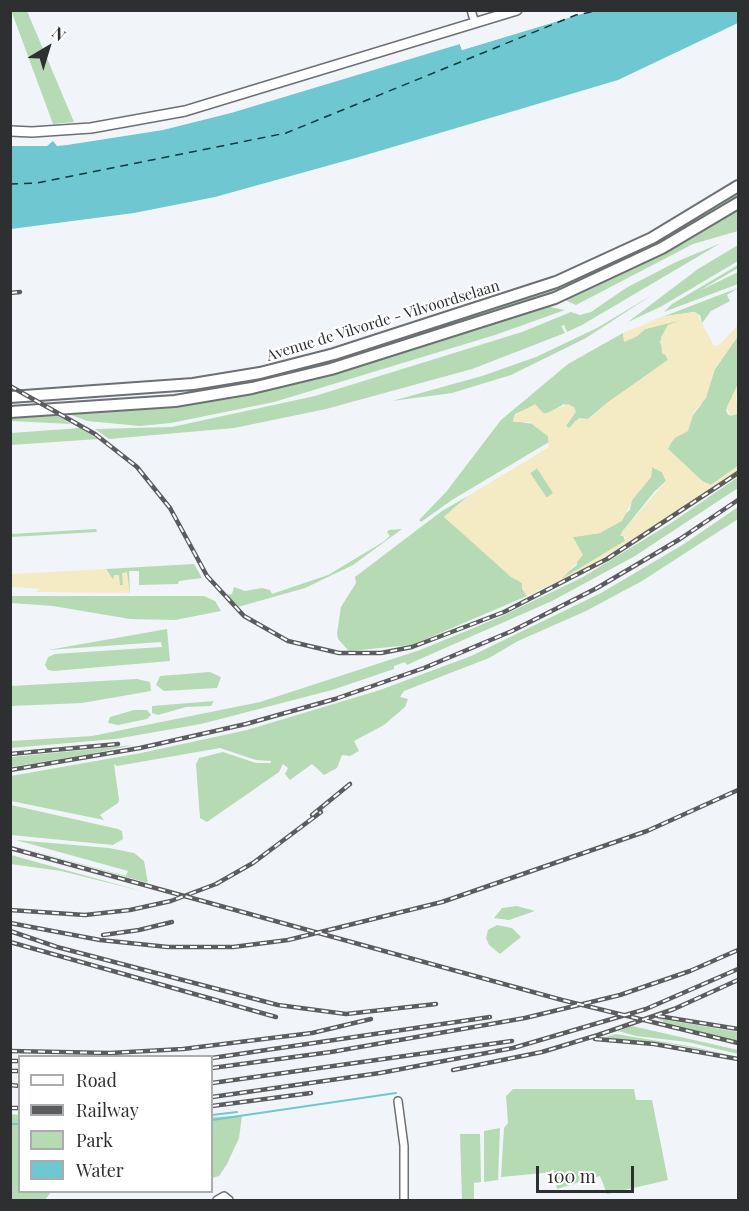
<!DOCTYPE html>
<style>
body{margin:0}
#map{position:relative;width:749px;height:1211px;overflow:hidden;background:#f1f5f9;font-family:"Playfair Display",serif}
canvas{display:block}
.frame{position:absolute;inset:0;border:12px solid #2e2f31;pointer-events:none}
.legend{position:absolute;left:18px;top:1055px;width:195px;height:138px;box-sizing:border-box;background:#fff;border:2px solid #abacad;margin:0;padding:8px 10px;list-style:none;font-size:18px;color:#2e2f31}
.legend li{display:flex;align-items:center;gap:12px;height:30px}
.legend b{width:30px;border:2px solid #abacad}
.north{position:absolute;left:18px;top:18px;width:60px;height:60px;-webkit-text-stroke:4px #fff;paint-order:stroke;rotate:38deg;font-size:16px;font-weight:700;line-height:24px;text-align:center;color:#2e2f31}
.north::after{content:'';display:block;margin:auto;width:21px;height:27px;background:#2e2f31;clip-path:polygon(50% 0,100% 100%,50% 72%,0 100%)}
.scale{position:absolute;left:536px;top:1166px;width:98px;height:27px;box-sizing:border-box;border:3px solid #2e2f31;border-top:0;padding-left:8px;font-size:18px;line-height:21px;white-space:nowrap;color:#2e2f31;-webkit-text-stroke:4px #fff;paint-order:stroke}
</style>
<div id="map">
<canvas width="749" height="1211"></canvas>
<div class="frame"></div>
<ul class="legend">
<li><b style="height:8px;background:#fff"></b>Road</li>
<li><b style="height:8px;background:#5a5c5e"></b>Railway</li>
<li><b style="height:16px;background:#b5dab4"></b>Park</li>
<li><b style="height:16px;background:#6fc7d2"></b>Water</li>
</ul>
<div class="north">N</div>
<div class="scale">100 m</div>
</div>
<script>
const context = document.querySelector('canvas').getContext('2d');
context.lineJoin = 'round';
function fillPath(path, color) {
  context.fillStyle = color;
  context.fill(path, 'evenodd');
}
function toPath(rows) {
  const path = new Path2D();
  for (const r of rows) {
    path.moveTo(r[0], r[1]);
    for (let i = 2; i < r.length; i += 2) path.lineTo(r[i], r[i + 1]);
  }
  return path;
}
function trace(path, color, width, dash) {
  context.strokeStyle = color;
  context.lineWidth = width;
  context.lineCap = dash ? 'butt' : 'round';
  context.setLineDash(dash || []);
  context.stroke(path);
}
function label(font, color, halo, rows, align = 'center') {
  context.font = font + ' "Playfair Display",serif';
  context.lineWidth = 4.5;
  context.setLineDash([]);
  context.textBaseline = 'middle';
  context.strokeStyle = halo;
  context.fillStyle = color;
  for (const [text, x, y, turn = 0] of rows) {
    context.save();
    context.translate(x, y);
    context.rotate((+turn || 0) * Math.PI / 180);
    context.textAlign = isNaN(turn) ? turn : align;
    if (halo) context.strokeText(text, 0, 0);
    context.fillText(text, 0, 0);
    context.restore();
  }
}
const green = toPath([
 [11,10,27,11,74,122,53,124],
 [738,190,738,199,609,271,530,303,364,356,300,372,299,370,300,367,552,287],
 [738,208,738,231,693,244,576,305,567,301,567,297,653,258],
 [721,243,582,325,567,332,564,325,561,326,565,333,472,369,326,409,234,428,109,439,95,429,172,427,315,396,522,332,571,312,580,315,591,312,626,288,676,262],
 [738,245,738,261,662,306,628,322,698,269],
 [738,265,738,268,699,291,738,272,738,284,664,312,672,304],
 [738,288,727,295,730,301,711,311,702,323,700,315,693,312,666,316,641,325],
 [652,295,586,338,511,375,452,393,392,401,482,376,536,357,597,328],
 [545,306,565,310,495,335,274,402,171,423,140,426,87,421,63,412,266,390,349,369],
 [683,319,697,323,702,335,693,332,682,320,668,325,660,342,668,360,607,403,588,419,575,421,570,429,566,426,575,410,564,404,547,414,526,409,515,414,513,421,533,424,548,436,549,442,452,500,421,522,419,520,446,492,501,420,568,364,623,333,624,341,638,335,645,329],
 [738,336,738,384,726,410,728,415,738,414,738,466,711,485,702,481,668,449,669,445,701,405,715,369],
 [49,414,57,415,71,424,11,421,11,415],
 [80,428,98,439,11,445,11,433],
 [652,467,662,472,666,481,654,492,622,532,625,541,562,579,561,577,577,565,572,537,600,533,630,510,632,499,651,477],
 [537,468,554,493,546,498,530,473],
 [738,477,738,488,635,556,552,601,420,659,407,665,405,662,394,666,394,669,332,690,201,724,115,739,11,748,11,741,92,736,260,702,420,650,500,617,583,577,671,523],
 [468,496,444,517,522,583,522,588,527,596,412,645,349,651,338,639,337,633,341,607,356,583,355,577,442,511],
 [738,507,738,519,642,581,586,611,518,641,489,658,404,691,400,697,408,699,405,707,384,725,354,741,359,751,350,756,342,755,337,768,324,775,312,764,290,780,285,774,288,768,283,764,279,772,207,822,200,818,196,764,199,758,223,752,256,763,271,763,271,761,256,760,220,748,117,766,114,764,119,800,118,803,100,815,104,820,11,801,11,776,141,753,247,730,380,690,471,656,601,593,684,544],
 [96,529,97,532,11,537,11,534],
 [402,529,353,565,305,588,238,607,226,595,232,594,234,587,245,591,262,588,270,590,272,594,328,575,383,542,390,536,387,532,389,530],
 [194,564,202,578,179,581,178,584,139,585,139,571,129,571,130,592,127,586,120,586,114,581,106,569],
 [10,596,204,596,215,601,221,611,175,620,130,619,53,606,11,603],
 [167,629,170,661,54,671,48,670,45,665,48,657,55,654,162,647,161,642,48,650],
 [210,672,221,677,217,688,164,691,156,685,160,676],
 [137,679,150,682,151,691,82,703,11,706,11,686],
 [214,701,211,706,186,707,158,715,152,713,152,706],
 [134,710,147,710,151,715,147,719,118,725,108,723,110,717],
 [134,745,85,755,11,767,11,757],
 [11,805,118,829,122,831,123,839,113,845,11,835],
 [16,840,109,848,134,853,144,861,148,883,11,845,126,876,128,871],
 [11,855,145,892,61,871,11,864],
 [517,906,535,911,509,920,494,918,502,908],
 [497,925,512,928,521,937,500,954,489,945,486,938,488,930],
 [655,1018,738,1032,738,1041,663,1023,663,1021],
 [632,1026,738,1050,738,1054,688,1042,636,1036,618,1031],
 [616,1034,694,1047,738,1057,671,1044,602,1038],
 [513,1089,634,1089,636,1100,652,1100,668,1180,607,1194,600,1176,557,1189,554,1172,501,1177,504,1128,508,1123,506,1096],
 [11,1114,19,1115,20,1192,51,1192,45,1200,11,1200],
 [242,1116,239,1138,227,1164,219,1176,212,1178,212,1117],
 [500,1128,498,1180,484,1182,484,1131],
 [460,1134,480,1134,481,1182,474,1183,474,1200,462,1200]
]);
const sand = toPath([
 [696,312,714,346,719,345,738,325,738,336,715,369,706,398,694,412,688,431,673,439,668,449,702,481,711,485,738,466,738,471,598,562,527,596,522,588,522,583,511,577,444,517,468,496,549,447,548,436,529,422,513,422,515,415,535,404,544,414,568,404,574,407,576,412,566,426,569,428,579,418,589,419,607,403,668,360,667,355,662,354,661,337,668,325,682,320,645,329,636,337,624,342,623,333,666,316],
 [652,467,662,472,666,481,622,532,620,536,625,536,625,541,562,579,583,555,573,537,600,533,622,521,633,499,651,477],
 [537,468,553,493,547,498,530,473],
 [738,384,736,398,738,414,730,416,727,407],
 [106,569,113,580,114,575,119,575,120,585,123,585,122,573,127,572,130,593,36,592,41,589,11,587,11,574]
]);
const water = toPath([
 [591,11,738,11,738,23,618,80,359,157,215,197,134,213,11,229,11,146,47,146,53,141,57,146,67,145,163,130,231,113,460,44,462,50]
]);
const pier = toPath([
 [581,10,591,11,462,50,459,42,464,46]
]);
const stream = toPath([
 [212,1115,237,1112],
 [212,1120,396,1093],
 [10,1124,20,1124]
]);
const ferry = toPath([
 [10,184,37,183,286,133,576,15,601,10]
]);
const minor = toPath([
 [471,10,475,23],
 [398,1101,404,1146,404,1200],
 [217,1200,224,1196,229,1200]
]);
const secondary = toPath([
 [10,131,32,132,91,128,185,111,517,10]
]);
const primary = toPath([
 [10,397,193,384,260,373,334,354,556,282,652,238,738,186],
 [10,412,175,401,252,388,331,369,555,298,662,248,738,203]
]);
const rail = toPath([
 [10,293,20,292],
 [10,386,95,434,137,467,170,508,207,576,244,616,288,641,339,653,381,653,412,647,504,612,607,559,738,473],
 [10,754,118,744],
 [10,770,140,748,246,724,335,699,424,668,512,631,597,588,680,539,738,500],
 [312,815,350,784],
 [10,848,562,1000,738,1043],
 [10,910,85,915,130,910,171,901,216,884,253,863,321,812],
 [10,923,100,940,168,947,233,947,288,940,442,902,647,831,738,790],
 [10,931,57,947,278,1005,346,1014,436,1004],
 [103,935,139,930,172,922],
 [10,942,276,1017],
 [658,1016,738,1029],
 [595,1039,654,1044,738,1059],
 [10,1051,110,1053,183,1049,312,1033,371,1019],
 [212,1058,490,1017],
 [10,1061,20,1061],
 [212,1068,331,1052,525,1018,620,995,690,971,738,950],
 [453,1070,542,1052,598,1035,674,1009,738,980],
 [10,1071,20,1071],
 [212,1083,512,1041],
 [10,1085,20,1086],
 [212,1097,380,1073,513,1048,646,1009,738,969],
 [212,1106,311,1093],
 [10,1108,20,1108]
]);
const streetNames = [
 ["Avenue de Vilvorde - Vilvoordselaan",383,321,-17]
];
fillPath(green, '#b5dab4');
fillPath(sand, '#f4ebc5');
fillPath(water, '#6fc7d2');
fillPath(pier, '#f1f5f9');
trace(stream, '#6fc7d2', 2);
trace(ferry, '#0e393e', 1.5, [8, 6]);
trace(minor, '#6c7073', 10);
trace(secondary, '#6c7073', 12);
trace(primary, '#6c7073', 14);
trace(minor, '#fff', 7);
trace(secondary, '#fff', 9);
trace(primary, '#fff', 10);
trace(rail, '#5a5c5e', 4.5);
trace(rail, '#fff', 2, [7]);
label('15px', '#2e2f31', '#fff', streetNames);
</script>
